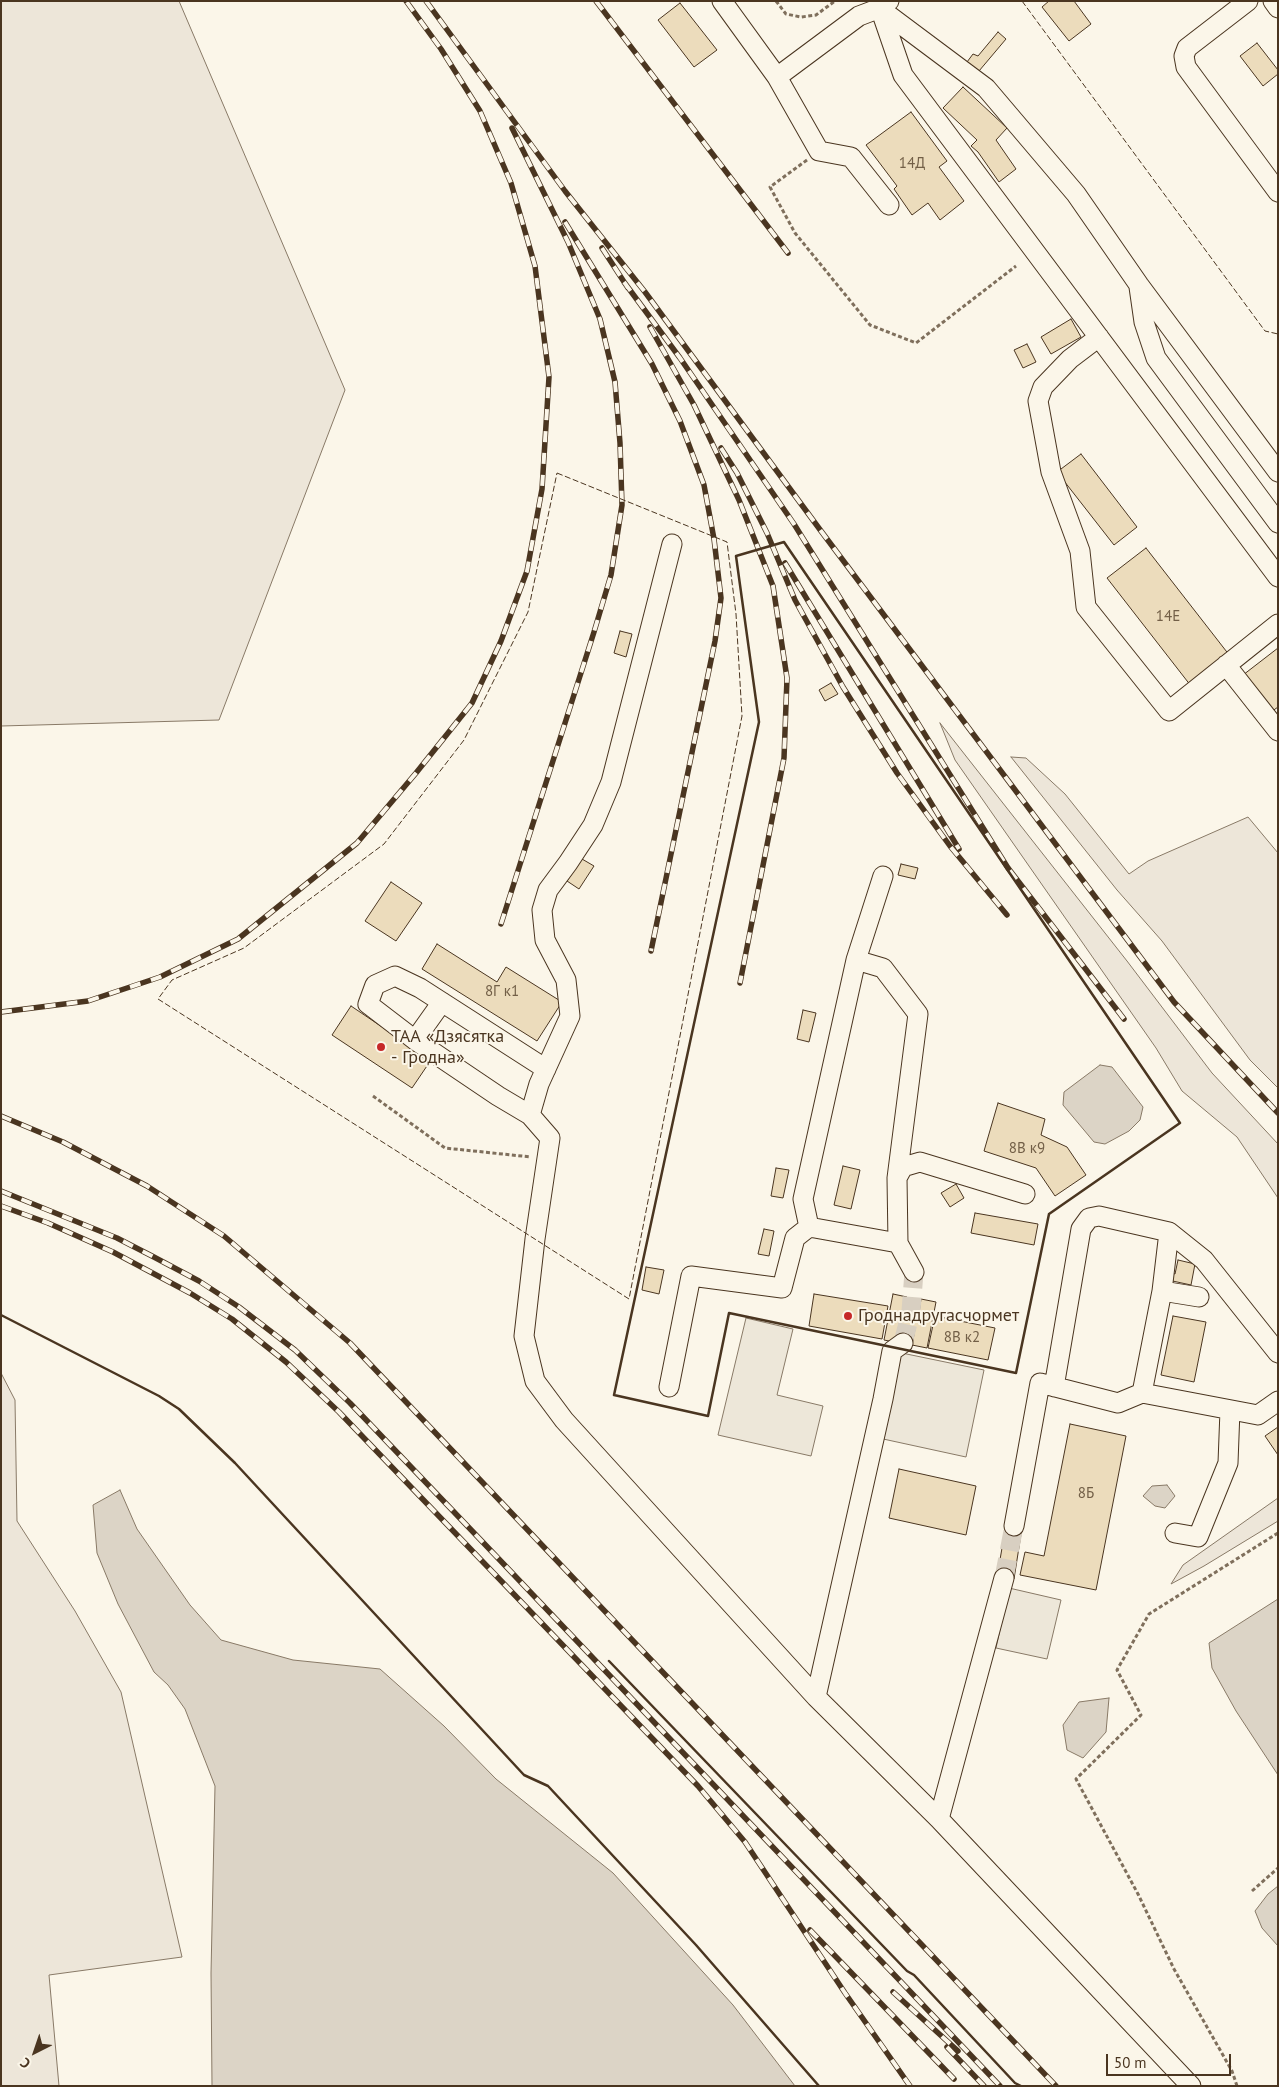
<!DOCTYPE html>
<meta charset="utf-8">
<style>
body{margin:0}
#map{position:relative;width:1279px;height:2087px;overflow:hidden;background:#fbf6e9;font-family:"PT Sans",sans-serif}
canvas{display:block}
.frame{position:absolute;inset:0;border:2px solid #4a3520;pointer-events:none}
.north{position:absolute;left:10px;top:2027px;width:50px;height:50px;-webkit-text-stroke:4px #fbf6e9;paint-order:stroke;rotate:221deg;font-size:14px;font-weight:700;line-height:20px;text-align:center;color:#4a3520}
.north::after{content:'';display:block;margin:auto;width:18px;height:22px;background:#4a3520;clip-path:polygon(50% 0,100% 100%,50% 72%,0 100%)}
.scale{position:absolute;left:1106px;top:2054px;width:125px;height:22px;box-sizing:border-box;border:2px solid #4a3520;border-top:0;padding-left:6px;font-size:15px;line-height:18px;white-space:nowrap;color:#4a3520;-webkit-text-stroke:4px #fbf6e9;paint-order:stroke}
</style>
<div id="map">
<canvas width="1279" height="2087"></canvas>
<div class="frame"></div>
<div class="north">С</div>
<div class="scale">50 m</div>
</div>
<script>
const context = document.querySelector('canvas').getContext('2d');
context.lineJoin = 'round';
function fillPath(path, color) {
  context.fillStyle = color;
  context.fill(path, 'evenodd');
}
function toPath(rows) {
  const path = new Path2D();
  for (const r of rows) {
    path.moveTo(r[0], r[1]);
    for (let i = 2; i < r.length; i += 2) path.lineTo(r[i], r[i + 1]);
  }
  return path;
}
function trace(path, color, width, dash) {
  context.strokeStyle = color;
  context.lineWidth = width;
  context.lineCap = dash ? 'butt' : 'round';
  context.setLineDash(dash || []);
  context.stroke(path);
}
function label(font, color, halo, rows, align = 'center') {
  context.font = font + ' "PT Sans",sans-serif';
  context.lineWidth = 4;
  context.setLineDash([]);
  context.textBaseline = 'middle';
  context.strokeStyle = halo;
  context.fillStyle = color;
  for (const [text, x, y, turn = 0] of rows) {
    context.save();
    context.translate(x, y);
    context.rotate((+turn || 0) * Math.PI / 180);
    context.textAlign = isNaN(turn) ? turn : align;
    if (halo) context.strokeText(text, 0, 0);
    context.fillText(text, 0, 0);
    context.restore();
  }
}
const green = toPath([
 [1,1,179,1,345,390,219,720,1,726,1,1],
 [940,723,1127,961,1212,1073,1278,1144,1278,1198,1237,1137,1182,1091,1156,1048,955,760,940,723],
 [1011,757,1026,758,1065,794,1129,874,1148,861,1248,817,1278,853,1278,1088,1250,1060,1162,941,1117,890,1011,757],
 [1,1373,15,1400,17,1521,75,1611,121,1692,182,1957,49,1975,59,2086,1,2086,1,1373],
 [1278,1498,1278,1521,1204,1566,1171,1584,1183,1565,1278,1498]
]);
const parking = toPath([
 [746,1318,793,1329,777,1395,823,1406,811,1456,718,1435,746,1318],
 [892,1351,984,1370,966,1457,874,1437,892,1351],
 [1009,1588,1061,1600,1047,1659,996,1648,1009,1588]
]);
const water = toPath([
 [1100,1065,1112,1067,1143,1107,1140,1120,1129,1131,1105,1144,1094,1142,1063,1105,1064,1092,1100,1065],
 [1167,1485,1175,1496,1165,1508,1155,1506,1143,1496,1152,1486,1167,1485],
 [120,1490,137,1529,190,1605,221,1640,293,1660,380,1669,444,1726,496,1779,613,1873,733,2005,795,2086,212,2086,211,1973,215,1786,185,1709,168,1685,154,1672,118,1604,97,1553,93,1505,120,1490],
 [1278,1599,1278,1775,1236,1711,1212,1668,1209,1643,1278,1599],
 [1109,1698,1106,1732,1083,1758,1067,1750,1063,1725,1079,1702,1109,1698],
 [1278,1886,1278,1946,1262,1928,1255,1911,1268,1894,1278,1886]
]);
const building = toPath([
 [1049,1,1074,1,1091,24,1069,41,1042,7,1049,1],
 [680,3,717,50,694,67,658,20,680,3],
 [998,32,1006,39,979,71,967,62,973,54,978,56,998,32],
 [1257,43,1278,70,1278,74,1263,86,1240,56,1257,43],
 [963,87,1007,128,996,140,1016,169,999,182,978,152,971,146,977,140,943,108,963,87],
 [911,112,947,161,939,167,964,201,940,220,928,203,912,215,894,189,897,186,866,145,911,112],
 [1071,319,1081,337,1051,354,1041,337,1071,319],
 [1027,344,1036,362,1023,368,1014,350,1027,344],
 [1081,454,1137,527,1114,545,1057,472,1081,454],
 [1146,548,1230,656,1191,686,1107,578,1146,548],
 [620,631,632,634,626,657,614,653,620,631],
 [1278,648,1278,707,1271,712,1243,675,1278,648],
 [831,683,838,694,825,701,819,690,831,683],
 [582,859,594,866,579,889,567,881,582,859],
 [901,864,918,868,915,879,898,875,901,864],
 [391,882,422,903,396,941,365,921,391,882],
 [437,944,497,982,506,967,562,1002,537,1041,422,969,437,944],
 [351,1006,431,1060,412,1088,332,1035,351,1006],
 [803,1010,816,1013,809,1042,797,1039,803,1010],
 [998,1103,1045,1119,1041,1135,1067,1147,1086,1175,1055,1196,1036,1168,984,1151,998,1103],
 [843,1166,860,1170,851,1209,834,1205,843,1166],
 [776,1168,789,1170,783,1198,771,1196,776,1168],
 [956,1184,964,1198,950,1207,941,1193,956,1184],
 [975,1213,1038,1224,1034,1245,971,1233,975,1213],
 [764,1229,774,1231,769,1256,758,1254,764,1229],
 [1178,1260,1195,1264,1191,1285,1168,1280,1170,1272,1175,1274,1178,1260],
 [646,1267,664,1270,659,1294,642,1290,646,1267],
 [814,1294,888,1306,882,1339,809,1326,814,1294],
 [893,1294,907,1297,904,1310,919,1313,921,1299,936,1302,927,1348,912,1345,915,1329,902,1326,899,1343,884,1340,893,1294],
 [935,1316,995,1328,988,1360,928,1348,935,1316],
 [1173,1316,1206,1322,1194,1382,1161,1375,1173,1316],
 [1070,1424,1126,1436,1096,1590,1020,1575,1025,1552,1044,1556,1070,1424],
 [1278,1427,1278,1455,1265,1436,1278,1427],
 [899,1469,976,1486,966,1535,889,1518,899,1469],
 [1006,1525,1022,1528,1014,1579,997,1577,1006,1525]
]);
const minorTunnel = toPath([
 [903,1343,911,1311,914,1272],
 [1004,1578,1014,1526]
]);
const path = toPath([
 [776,1,786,14,801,17,816,15,835,1],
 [807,160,770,187,795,233,870,325,916,343,1016,266],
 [373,1096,445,1148,531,1157],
 [1252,1891,1278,1868],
 [1237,2086,1232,2071,1174,1969,1138,1894,1076,1779,1141,1715,1117,1670,1149,1614,1278,1533]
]);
const minor = toPath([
 [722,1,777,77],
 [889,1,880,8,903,75,1278,577],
 [1248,1,1187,48,1184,56,1186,67,1278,192],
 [1273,1,1278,8],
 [879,8,986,88,1076,194,1139,285,1278,472],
 [880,8,859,16,777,77,819,151,851,157,889,205],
 [1139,287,1144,322,1156,358,1278,523],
 [1099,337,1070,359,1043,387,1038,401,1051,472,1080,551,1086,607,1169,711,1278,624],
 [1226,665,1278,731],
 [856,960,883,876],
 [415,1040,442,1002],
 [546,1069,420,988,395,976,375,985,368,1004,415,1040,498,1096,530,1115,550,1138,535,1239,524,1336,535,1381,564,1420,816,1697,939,1819,1191,2086],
 [530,1115,539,1084,570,1016,566,980,545,940,542,910,548,890,568,863,593,825,611,782,672,544],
 [809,1227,803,1199,856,960,883,968,918,1014,897,1178],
 [1169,1232,1204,1260,1278,1353],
 [914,1272,898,1243,897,1178,903,1167,920,1162,1025,1194],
 [1162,1291,1199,1297],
 [669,1387,691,1276,782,1288,795,1238,809,1227,898,1243],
 [1054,1387,1081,1229,1089,1218,1099,1216,1169,1232,1162,1291,1142,1393],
 [1014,1526,1040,1383,1118,1403,1142,1393,1258,1415,1278,1401],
 [1175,1533,1198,1537,1228,1463,1230,1410],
 [816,1697,883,1399,892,1351,903,1343],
 [939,1819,1004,1578]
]);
const rail = toPath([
 [426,1,565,191,645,292,821,531,1174,1002,1278,1113],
 [596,1,788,253],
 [565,222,652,364,680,421,704,485,714,539,721,598,715,641,651,951],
 [602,248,628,288],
 [624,282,680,358,794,524,1008,868,1124,1019],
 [650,327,694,405,739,500,773,586,787,678,784,758,740,983],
 [721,448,737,473,767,533,795,600,843,687,897,773,950,846,1007,915],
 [785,563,959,849],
 [501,924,594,632,611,575,622,505,620,443,615,382,600,319,568,242,512,128],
 [1,1012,88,1001,160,977,238,939,357,843,416,773,472,703,501,641,527,571,542,489,549,377,535,266,511,183,480,111,441,49,406,1],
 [1,1116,63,1142,147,1186,224,1236,350,1343,1056,2086],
 [1,1191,117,1238,152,1256,199,1281,239,1307,295,1350,350,1403,496,1556,1000,2086],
 [1,1206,48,1223,113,1252,190,1293,232,1319,286,1362,339,1412,698,1786,745,1842,845,1993,910,2086],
 [810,1930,954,2079],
 [893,1992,958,2051],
 [947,2047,984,2086]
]);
const fence = toPath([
 [1022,1,1265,331,1278,334],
 [557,473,727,542,736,614,742,716,629,1299,158,999,172,980,244,948,384,844,464,740,528,612,557,473]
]);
const wall = toPath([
 [784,542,1180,1123,1049,1214,1016,1373,729,1313,708,1416,614,1395,759,722,736,556,784,542],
 [1,1315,159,1396,179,1409,235,1463,524,1775,548,1786,696,1945,819,2086],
 [609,1661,907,1971,914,1975,1015,2083,1021,2086]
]);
const markers = [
 [381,1047,5,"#c62828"],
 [848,1316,5,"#c62828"]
];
const numberNames = [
 ["14Д",912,164],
 ["14Е",1168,617],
 ["8Г к1",502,992],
 ["8В к9",1027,1149],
 ["8В к2",962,1338],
 ["8Б",1086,1494]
];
const poiNames = [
 ["ТАА «Дзясятка",391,1037],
 ["- Гродна»",391,1058],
 ["Гроднадругасчормет",858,1316]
];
fillPath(green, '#ede6d9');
trace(green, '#887966', 1);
fillPath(parking, '#ede7d9');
trace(parking, '#887966', 1);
fillPath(water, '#dcd4c6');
trace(water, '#887966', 1);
fillPath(building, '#ecdcbc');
trace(building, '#4a3520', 1);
trace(minorTunnel, '#d8cfc1', 19, [19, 9]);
trace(minor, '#4a3520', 21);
trace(path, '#7f6f5c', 3, [4, 2.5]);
trace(minor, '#fbf6e9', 19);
trace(rail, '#4a3520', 5.5);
trace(rail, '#fbf6e9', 4, [11]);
trace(fence, '#4a3520', 1, [6, 2.5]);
trace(wall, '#4a3520', 2.5);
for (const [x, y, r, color] of markers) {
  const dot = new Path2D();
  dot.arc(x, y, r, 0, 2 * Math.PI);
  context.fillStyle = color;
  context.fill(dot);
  trace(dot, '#fbf6e9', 2);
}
label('15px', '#725f47', null, numberNames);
label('18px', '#4a3520', '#fbf6e9', poiNames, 'left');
</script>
